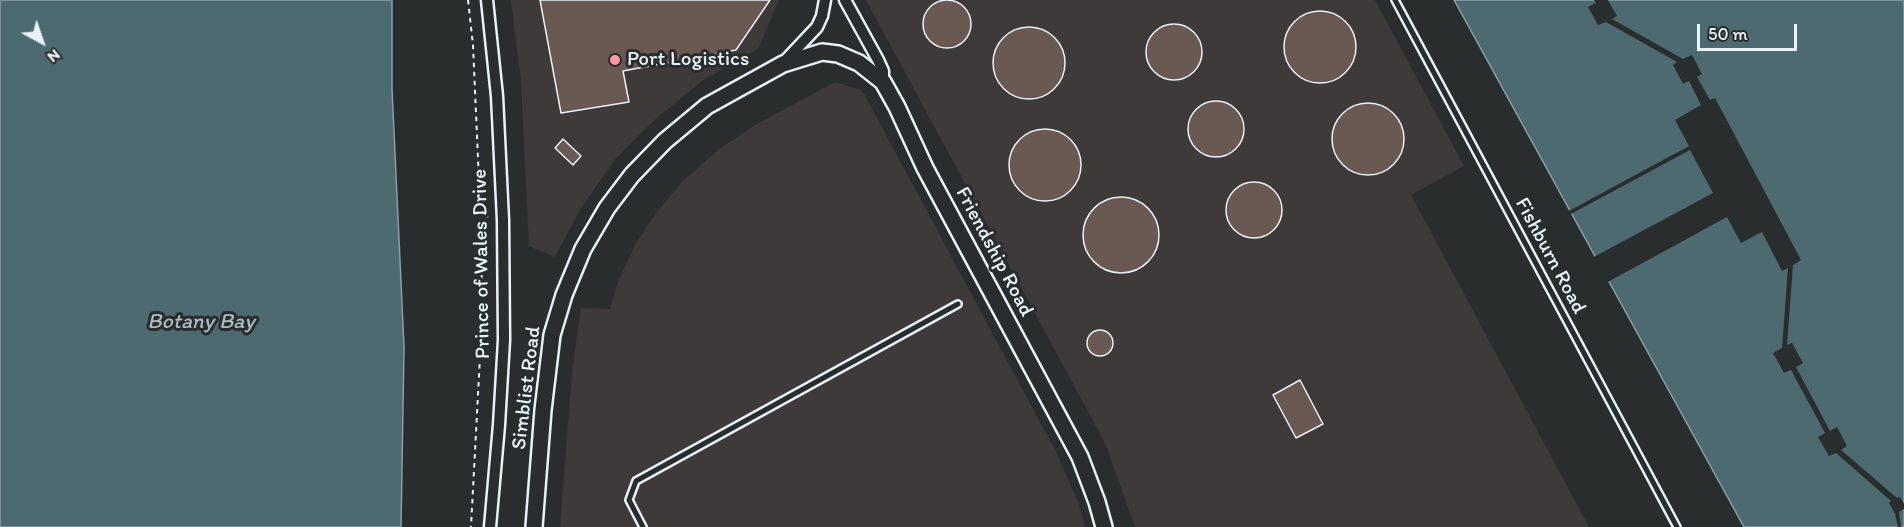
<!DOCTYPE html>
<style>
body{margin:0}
#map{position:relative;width:1904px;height:527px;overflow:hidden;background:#2a2d2e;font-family:Itim,sans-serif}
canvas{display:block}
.north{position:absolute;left:12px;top:12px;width:60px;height:60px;-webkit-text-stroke:4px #2a2d2e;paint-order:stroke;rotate:140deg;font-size:16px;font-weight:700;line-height:24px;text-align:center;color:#e8f1f8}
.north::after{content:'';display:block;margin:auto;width:21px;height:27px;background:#e8f1f8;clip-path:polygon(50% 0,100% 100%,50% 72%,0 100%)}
.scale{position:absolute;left:1697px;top:24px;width:100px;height:27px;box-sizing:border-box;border:3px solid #e8f1f8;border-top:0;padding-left:8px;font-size:18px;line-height:21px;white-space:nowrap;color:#e8f1f8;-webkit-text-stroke:4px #2a2d2e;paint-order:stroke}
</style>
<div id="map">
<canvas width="1904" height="527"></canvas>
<div class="north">N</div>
<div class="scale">50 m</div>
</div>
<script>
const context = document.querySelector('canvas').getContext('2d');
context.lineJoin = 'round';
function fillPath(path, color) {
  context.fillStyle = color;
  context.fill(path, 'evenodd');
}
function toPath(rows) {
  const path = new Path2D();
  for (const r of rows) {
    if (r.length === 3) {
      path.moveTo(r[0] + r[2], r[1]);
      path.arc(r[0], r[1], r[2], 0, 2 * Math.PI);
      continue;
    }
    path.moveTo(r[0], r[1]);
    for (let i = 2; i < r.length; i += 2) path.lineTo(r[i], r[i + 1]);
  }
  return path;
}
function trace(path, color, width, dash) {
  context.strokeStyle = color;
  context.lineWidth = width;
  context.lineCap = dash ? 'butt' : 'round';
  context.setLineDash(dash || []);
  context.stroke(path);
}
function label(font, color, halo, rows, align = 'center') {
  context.font = font + ' Itim,sans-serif';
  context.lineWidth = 6;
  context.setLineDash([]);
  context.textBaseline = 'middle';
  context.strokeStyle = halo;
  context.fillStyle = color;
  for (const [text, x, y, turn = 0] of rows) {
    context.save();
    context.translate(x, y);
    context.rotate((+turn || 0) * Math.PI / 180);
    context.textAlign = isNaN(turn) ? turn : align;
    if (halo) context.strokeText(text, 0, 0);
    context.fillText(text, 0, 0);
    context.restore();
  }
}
const built = toPath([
 [511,0,779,0,758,49,702,81,659,116,617,157,581,208,555,257,529,246,521,82],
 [866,0,1375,0,1464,166,1411,195,1589,527,1135,527,1105,443],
 [835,82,862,90,1055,450,1079,504,1085,527,560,527,572,372,581,308,610,309,618,282,635,245,656,213,681,183,718,150,757,124]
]);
const water = toPath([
 [0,0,392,0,392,89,404,347,401,527,0,527,0,0],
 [1454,0,1904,0,1904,527,1744,527,1454,0]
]);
const pier = toPath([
 [1594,0,1608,0,1617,16,1612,19,1683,59,1692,55,1702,74,1697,77,1710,100,1715,98,1801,260,1793,265,1787,345,1792,343,1803,363,1796,367,1830,431,1837,427,1847,446,1841,450,1897,498,1900,497,1904,504,1904,509,1899,512,1901,527,1898,527,1895,514,1889,503,1891,501,1836,453,1829,456,1818,437,1825,433,1791,370,1784,373,1773,353,1782,348,1788,268,1782,271,1762,232,1741,243,1727,217,1606,283,1592,258,1713,193,1690,150,1569,215,1567,212,1689,146,1675,120,1701,105,1689,81,1683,84,1673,65,1677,62,1606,22,1598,25,1588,7,1596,3]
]);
const building = toPath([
 [540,0,770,0,736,50,623,71,629,102,561,113,540,0],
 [947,24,24],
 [1320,47,36],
 [1174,52,28],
 [1029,63,36],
 [1216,129,28],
 [1368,139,36],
 [1045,165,36],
 [563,139,581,156,573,165,555,148,563,139],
 [1254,210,28],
 [1121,235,38],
 [1100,343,13],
 [1300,380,1323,424,1296,438,1273,395,1300,380]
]);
const path = toPath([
 [468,0,473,45,480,204,487,213,488,229,482,237,481,338,471,527]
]);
const lane = toPath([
 [1395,0,1677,527],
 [643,527,629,500,636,481,958,304]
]);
const street = toPath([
 [487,0,497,96,503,220,504,340,499,425,490,527],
 [845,0,878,60,883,71,883,82],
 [785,61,817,27,822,16,825,0]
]);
const secondary = toPath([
 [534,527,543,410,552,335,564,295,583,249,607,208,632,175,665,141,707,106,783,64,822,52,838,54,859,63,883,82,897,107,925,168,1080,457,1097,502,1104,527]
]);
const markers = [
 [615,60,6,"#ff9aa2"]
];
const poiNames = [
 ["Port Logistics",627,60]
];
const streetNames = [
 ["Friendship Road",994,252,62],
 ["Fishburn Road",1550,256,62],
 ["Prince of Wales Drive",482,264,-91],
 ["Simblist Road",527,388,-83]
];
const waterNames = [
 ["Botany Bay",201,322]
];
fillPath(built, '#3d3a39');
fillPath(water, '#4d6a70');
trace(water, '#8ba0a6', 1.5);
fillPath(pier, '#2a2d2e');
fillPath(building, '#6a5853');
trace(building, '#e8f1f8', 1.5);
trace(lane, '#e8f1f8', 10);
trace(street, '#e8f1f8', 15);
trace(secondary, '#e8f1f8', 20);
trace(path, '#e8f1f8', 2, [4.5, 4.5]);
trace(lane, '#2a2d2e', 5);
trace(street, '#2a2d2e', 10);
trace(secondary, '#2a2d2e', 15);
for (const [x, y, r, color] of markers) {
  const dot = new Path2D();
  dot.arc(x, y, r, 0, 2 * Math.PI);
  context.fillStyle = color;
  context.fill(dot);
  trace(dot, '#2a2d2e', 2);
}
label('21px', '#e8f1f8', '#2a2d2e', poiNames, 'left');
label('21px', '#e8f1f8', '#2a2d2e', streetNames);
label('italic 22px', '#aabbc2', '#2a2d2e', waterNames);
</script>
